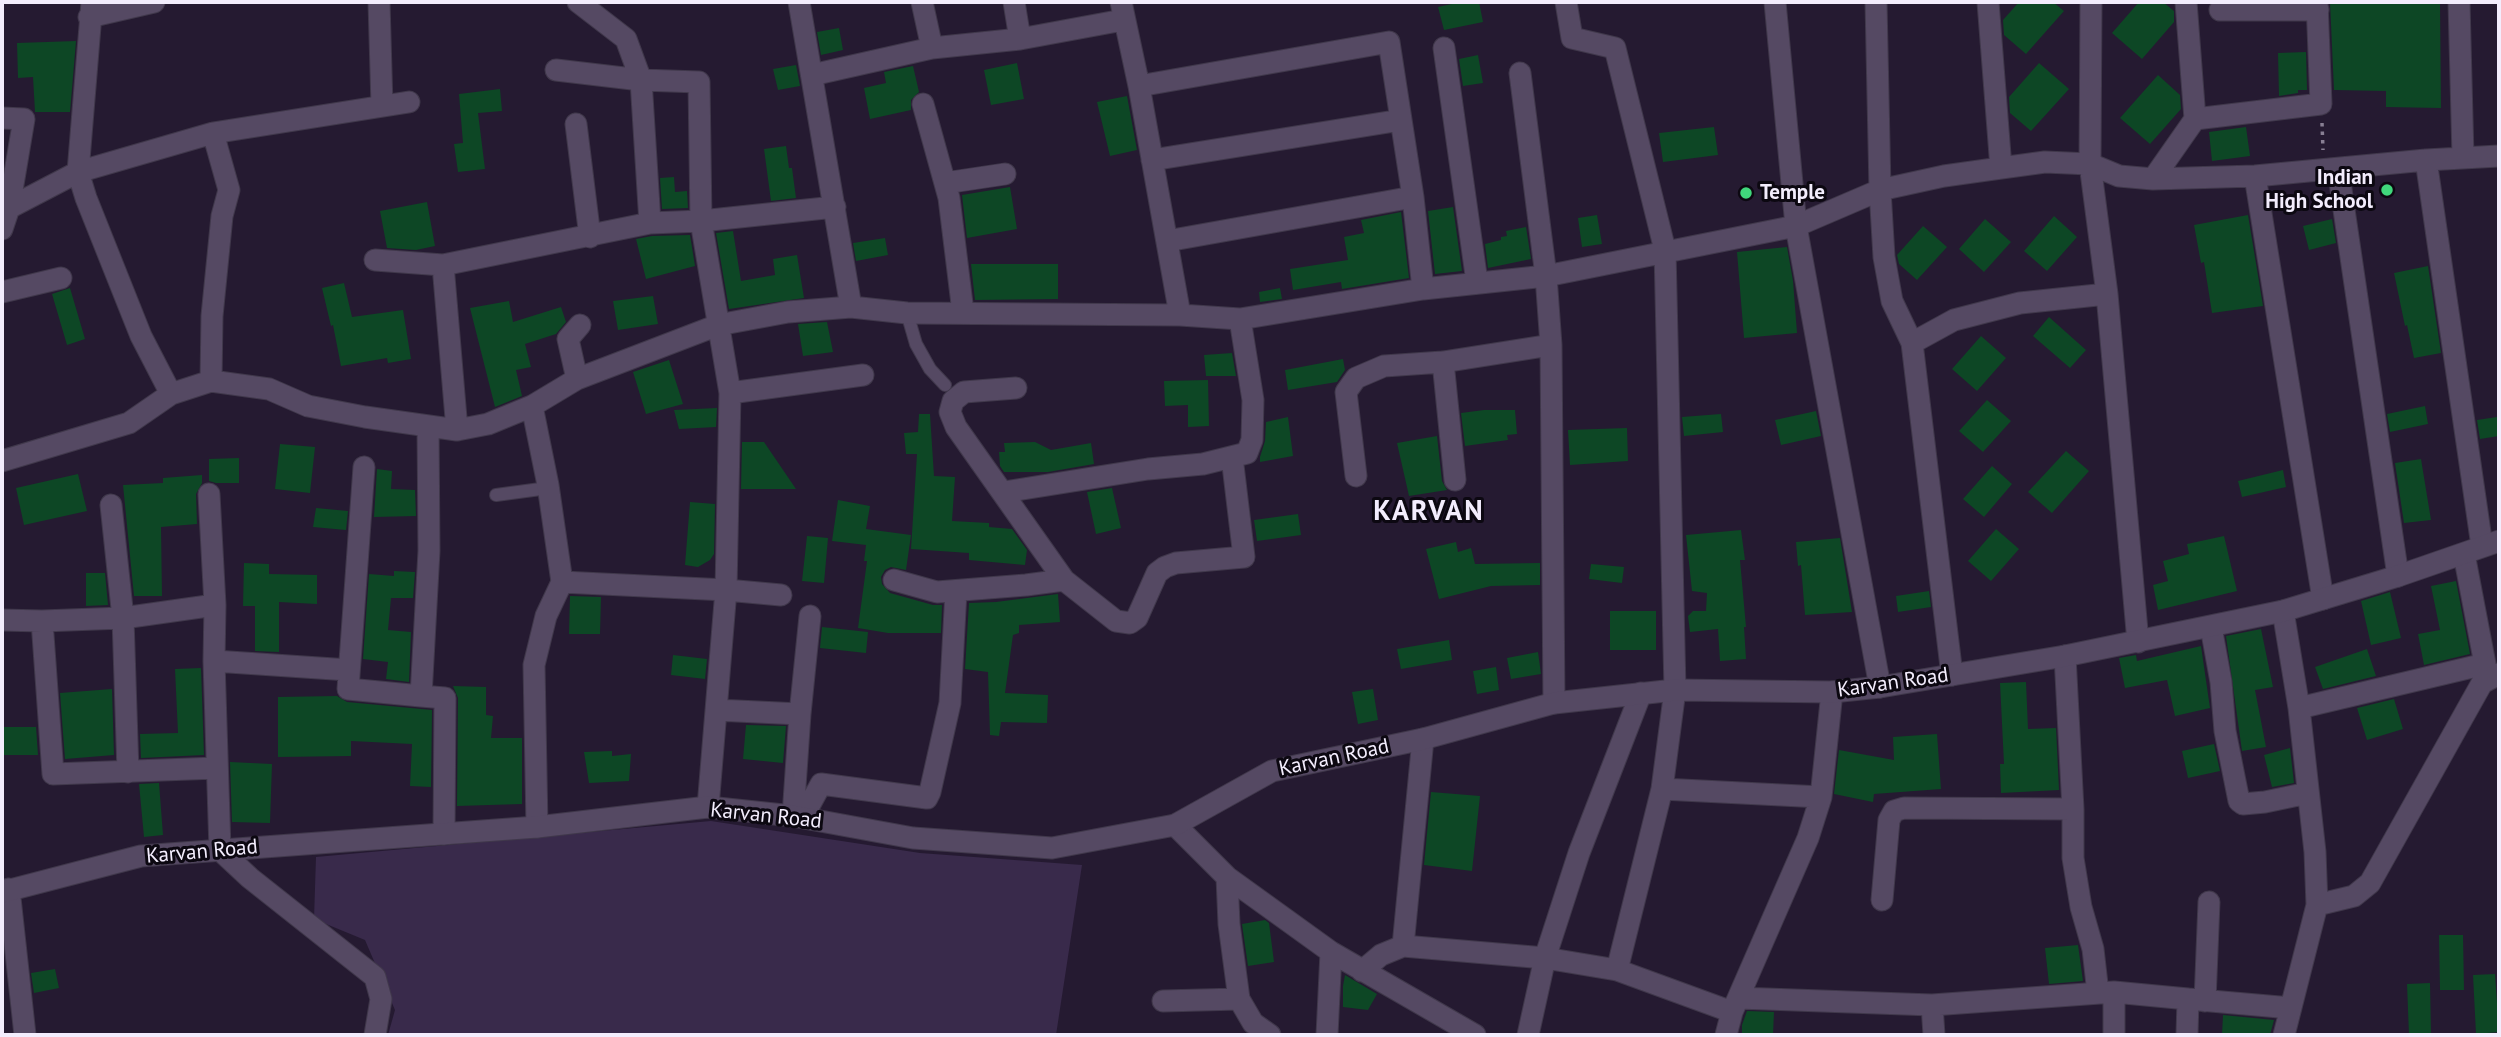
<!DOCTYPE html>
<style>
body{margin:0}
#map{position:relative;width:2501px;height:1037px;overflow:hidden;background:#251a31;font-family:"PT Sans",sans-serif}
canvas{display:block}
.frame{position:absolute;inset:0;border:4px solid #f3edfd;pointer-events:none}
</style>
<div id="map">
<canvas width="2501" height="1037"></canvas>
<div class="frame"></div>
</div>
<script>
const context = document.querySelector('canvas').getContext('2d');
context.lineJoin = 'round';
function fillPath(path, color) {
  context.fillStyle = color;
  context.fill(path, 'evenodd');
}
function toPath(rows) {
  const path = new Path2D();
  for (const r of rows) {
    path.moveTo(r[0], r[1]);
    for (let i = 2; i < r.length; i += 2) path.lineTo(r[i], r[i + 1]);
  }
  return path;
}
function trace(path, color, width, dash) {
  context.strokeStyle = color;
  context.lineWidth = width;
  context.lineCap = dash ? 'butt' : 'round';
  context.setLineDash(dash || []);
  context.stroke(path);
}
function label(font, color, halo, rows, align = 'center') {
  context.font = font + ' "PT Sans",sans-serif';
  context.lineWidth = 6;
  context.setLineDash([]);
  context.textBaseline = 'middle';
  context.strokeStyle = halo;
  context.fillStyle = color;
  for (const [text, x, y, turn = 0] of rows) {
    context.save();
    context.translate(x, y);
    context.rotate((+turn || 0) * Math.PI / 180);
    context.textAlign = isNaN(turn) ? turn : align;
    if (halo) context.strokeText(text, 0, 0);
    context.fillText(text, 0, 0);
    context.restore();
  }
}
const green = toPath([
 [711,821,920,853,1082,865,1056,1035,388,1035,395,1010,365,940,314,919,316,857]
]);
const building = toPath([
 [1461,2,1479,2,1483,22,1444,30,1438,7],
 [2019,2,2053,2,2064,11,2026,54,2004,35,2003,20],
 [2139,2,2163,2,2174,11,2174,22,2142,59,2112,33],
 [2330,2,2440,2,2441,108,2386,107,2386,91,2334,90],
 [839,28,843,50,821,55,817,32],
 [76,41,70,112,35,112,33,77,18,78,17,43],
 [2306,52,2307,90,2298,90,2298,93,2279,96,2278,53],
 [1478,55,1483,83,1463,86,1459,59],
 [1017,63,1024,99,991,105,984,70],
 [2039,63,2069,89,2031,131,2010,113,2009,97],
 [796,65,800,86,778,90,773,69],
 [913,66,919,92,911,100,911,110,870,119,864,88,886,83,884,72],
 [2158,75,2180,95,2181,109,2150,144,2120,118],
 [500,89,502,111,478,113,485,169,458,172,454,144,463,143,459,94],
 [1127,96,1137,150,1110,156,1097,102],
 [1714,127,1718,155,1663,162,1659,133],
 [2246,127,2250,156,2212,161,2209,132],
 [786,146,789,168,792,168,796,198,771,201,764,149],
 [674,177,675,192,687,191,688,208,662,209,660,178],
 [1010,187,1017,229,967,238,962,195],
 [427,202,435,246,416,250,387,248,380,211],
 [1453,207,1462,271,1435,274,1428,211],
 [1401,212,1409,278,1342,289,1341,282,1293,290,1290,269,1348,260,1344,237,1364,233,1361,220],
 [1597,215,1602,244,1582,247,1578,218],
 [2248,215,2263,306,2212,313,2204,262,2201,263,2194,225],
 [2054,216,2077,237,2047,271,2024,251],
 [1985,219,2011,242,1984,272,1959,249],
 [2332,219,2336,243,2309,250,2303,226],
 [1923,226,1947,247,1917,280,1899,264,1897,255],
 [1526,227,1531,259,1488,268,1485,244,1501,240,1501,237,1507,236,1506,231],
 [733,231,741,281,775,275,773,259,797,255,804,298,729,309,716,233],
 [690,235,695,266,646,279,636,239,652,236],
 [885,238,888,255,856,261,853,243],
 [1787,247,1793,281,1797,333,1744,338,1737,252],
 [971,264,1058,264,1058,299,975,300],
 [2428,266,2441,353,2414,358,2407,325,2405,326,2394,273],
 [344,283,352,317,403,310,411,359,388,363,387,358,341,366,333,325,331,326,322,288],
 [70,288,85,339,67,345,52,294],
 [1280,288,1282,299,1260,302,1259,292],
 [653,296,658,324,618,330,613,301],
 [509,301,513,322,561,307,566,322,556,334,525,344,531,367,516,370,522,396,495,407,470,308],
 [2049,317,2086,350,2070,368,2033,336],
 [827,322,833,352,803,356,798,324],
 [1981,336,2006,358,1977,391,1952,369],
 [1232,353,1236,376,1206,376,1204,355],
 [1343,359,1345,370,1337,382,1288,390,1285,370],
 [669,360,683,404,646,414,633,372],
 [1208,380,1209,426,1188,427,1188,405,1165,406,1164,381],
 [1987,400,2011,421,1983,452,1959,431],
 [2425,406,2428,424,2390,432,2387,414],
 [717,408,716,427,679,429,674,410],
 [1484,410,1515,410,1517,434,1507,435,1508,440,1465,446,1461,413],
 [1816,411,1821,436,1781,445,1775,420],
 [919,414,930,414,934,476,955,477,952,521,989,523,989,527,1012,529,1027,550,1025,565,969,560,969,553,911,549,917,454,906,454,904,433,918,432],
 [1721,414,1723,432,1684,436,1682,417],
 [1288,417,1293,456,1260,462,1260,457,1265,441,1266,422],
 [2497,417,2499,436,2480,439,2477,420],
 [1627,428,1628,461,1570,465,1568,430],
 [1437,436,1442,481,1447,490,1409,496,1397,443],
 [742,442,764,442,796,489,741,489],
 [1035,442,1051,450,1091,443,1094,464,1048,472,1004,472,1000,466,999,452,1005,452,1004,443],
 [280,444,315,447,310,493,275,489],
 [2066,451,2089,471,2052,513,2028,492],
 [239,458,239,483,216,483,209,481,209,459],
 [2421,459,2431,520,2404,523,2395,463],
 [1992,466,2012,484,1984,517,1963,499],
 [377,469,392,471,391,489,415,490,416,516,374,517],
 [2283,470,2286,487,2242,497,2238,481],
 [78,474,87,511,24,525,16,488],
 [202,475,202,483,196,494,197,524,161,527,162,596,134,596,123,485,163,483,163,478],
 [1112,488,1121,528,1096,534,1087,492],
 [838,500,870,506,866,529,911,535,906,570,891,567,885,570,881,577,882,584,890,593,933,605,942,605,941,633,888,633,858,628,867,561,864,561,866,545,832,541],
 [690,502,715,504,714,554,710,560,698,567,685,565],
 [316,508,348,511,346,530,313,527],
 [1298,514,1301,535,1257,541,1254,520],
 [1996,529,2019,549,1991,581,1968,561],
 [1741,530,1745,560,1740,560,1746,627,1744,627,1746,659,1720,661,1718,629,1690,632,1688,616,1693,611,1706,611,1707,593,1692,591,1686,535],
 [807,536,828,538,824,583,802,581],
 [2224,536,2237,591,2158,610,2153,585,2168,581,2163,561,2189,554,2187,544],
 [1840,538,1852,612,1805,615,1801,565,1798,566,1796,542],
 [1456,542,1458,552,1471,548,1475,564,1540,563,1540,585,1491,586,1439,599,1426,549],
 [244,563,269,564,269,574,317,575,317,604,279,602,279,652,255,651,255,606,243,606],
 [1591,564,1624,567,1622,583,1589,579],
 [394,571,415,572,413,598,391,598,388,630,411,632,409,682,386,679,388,662,363,659,369,574,394,576],
 [86,573,105,573,108,605,86,606],
 [2456,581,2470,654,2424,665,2418,634,2440,630,2431,586],
 [1929,591,1931,607,1898,612,1896,596],
 [2390,592,2401,638,2371,645,2361,601],
 [1058,594,1060,622,1019,625,1019,633,1013,635,1005,693,1048,695,1047,723,1001,722,999,736,990,735,988,672,965,669,969,603,996,602],
 [570,596,601,597,600,634,569,634],
 [1610,611,1656,611,1656,650,1610,650],
 [822,627,868,632,866,653,820,648],
 [2261,629,2273,687,2255,690,2266,747,2242,751,2226,636],
 [1449,640,1452,660,1401,669,1397,649],
 [2201,646,2210,708,2175,716,2167,680,2125,688,2119,658,2136,655,2137,661],
 [2367,649,2376,676,2323,689,2315,667],
 [1538,652,1541,674,1511,679,1507,658],
 [673,655,707,659,705,679,671,675],
 [1496,667,1499,690,1477,694,1473,671],
 [201,668,204,755,141,758,140,734,178,733,175,669],
 [2026,682,2028,729,2056,728,2059,790,2001,793,2000,764,2004,764,2000,683],
 [453,686,486,687,486,715,493,716,491,738,522,738,522,804,457,806,458,698],
 [112,689,114,755,65,759,60,693],
 [1373,689,1378,720,1358,724,1352,692],
 [337,696,347,702,432,710,431,787,410,786,412,744,351,741,351,756,278,757,278,697],
 [2394,699,2403,729,2367,740,2357,708],
 [746,725,786,726,783,763,743,759],
 [2,727,36,727,38,755,2,755],
 [1937,734,1941,789,1874,794,1873,802,1834,794,1839,750,1894,760,1893,737],
 [2214,744,2220,771,2188,778,2182,751],
 [2290,748,2294,783,2272,787,2264,755],
 [612,751,612,756,631,754,629,781,589,783,584,752],
 [230,762,272,764,270,823,232,822],
 [159,783,163,835,144,837,139,784],
 [1431,792,1480,796,1472,871,1424,865],
 [1265,920,1269,923,1274,962,1248,966,1242,924],
 [2439,935,2463,935,2464,990,2440,990],
 [2078,945,2083,981,2049,984,2045,948],
 [55,969,59,988,34,993,31,973],
 [2495,974,2499,1032,2476,1034,2473,975],
 [1345,975,1377,994,1368,1010,1343,1007,1343,986],
 [2430,983,2431,1035,2409,1035,2407,984],
 [1747,1011,1774,1012,1773,1035,1742,1035,1742,1025],
 [2223,1015,2274,1020,2270,1035,2222,1035]
]);
const path = toPath([
 [2322,123,2323,150]
]);
const service = toPath([
 [907,313,916,344,930,369,945,385],
 [496,495,548,488]
]);
const minor = toPath([
 [92,2,78,172,86,198,141,336,171,394],
 [379,2,382,106],
 [578,2,626,39,641,80,650,223],
 [799,2,851,307],
 [922,2,932,48],
 [1014,2,1020,39],
 [1121,2,1139,86,1180,315],
 [1566,2,1572,38,1615,48,1665,250,1675,690,1662,789,1617,970],
 [1775,2,1796,226,1880,687],
 [1876,2,1880,190,1884,257,1892,301,1912,343,1952,675],
 [1988,2,2001,168],
 [2091,2,2090,164,2107,294,2138,642],
 [2186,2,2195,119],
 [2459,2,2463,157],
 [2220,10,2318,10],
 [89,17,154,2],
 [1444,48,1477,282],
 [556,70,641,80,699,82,701,221,730,393,726,590,708,807],
 [1520,73,1546,276,1551,345,1554,703],
 [812,75,932,48,1020,39,1123,20],
 [1139,86,1389,42,1413,197,1423,289],
 [923,104,949,198,963,312],
 [2,118,24,119,9,208,2,229],
 [576,124,590,237],
 [1152,160,1401,120],
 [2426,160,2482,546],
 [2338,169,2398,576],
 [2255,176,2323,599],
 [2153,179,2195,119,2321,104,2317,2],
 [945,183,1005,174],
 [9,208,78,172,213,133,409,102],
 [1167,241,1413,197],
 [375,260,443,265,650,223,701,221,835,207],
 [443,265,457,430],
 [2,292,61,278],
 [1912,343,1954,320,2020,303,2107,294],
 [1443,362,1455,480],
 [577,379,568,339,580,325],
 [211,381,212,316,222,216,229,190,213,133],
 [1016,388,964,392,953,401,950,412,956,427,1064,580,1116,621,1130,623,1137,618,1157,573,1165,567,1176,563,1244,557,1232,457],
 [730,393,863,375],
 [532,406,548,485,562,582,726,590,781,595],
 [428,426,429,551,421,696,445,698,444,834],
 [2,461,129,423,171,394,211,381,269,389,308,406,365,417,457,430,488,424,532,406,577,379,718,325,788,312,851,307,907,313,1180,315,1240,319,1423,289,1546,276,1796,226,1880,190,1944,176,2001,168,2045,162,2090,164,2119,176,2153,179,2255,176,2426,160,2499,156],
 [364,467,348,689,421,696],
 [1356,476,1346,392,1356,378,1384,366,1443,362,1551,345],
 [1004,492,1148,469,1203,464,1247,453,1252,440,1253,400,1240,319],
 [209,494,215,605,214,661,349,670],
 [894,580,937,592,1026,585,1064,580],
 [2283,611,2299,708,2485,664,2464,554],
 [2,620,42,621,53,774,217,768],
 [42,621,123,618,111,505],
 [2211,627,2221,682,2225,731,2239,801,2243,804,2265,802,2308,793],
 [2065,656,2073,809,2073,858,2081,907,2093,949,2098,993],
 [214,661,220,850,250,878,375,977,381,999,375,1035],
 [2299,708,2315,852,2317,905],
 [716,710,800,714],
 [128,772,123,618,215,605],
 [1662,789,1821,797],
 [793,816,800,714,810,616],
 [803,817,821,784,927,798,930,792,950,703,956,591],
 [1175,825,1227,877,1331,952,1475,1035],
 [537,827,534,665,546,616,562,582],
 [1227,877,1229,924,1239,999,1253,1023,1270,1035],
 [9,889,25,1035],
 [1882,900,1889,820,1894,811,1904,808,2073,809],
 [1403,946,1423,739],
 [1362,971,1381,955,1403,946,1545,958,1617,970,1732,1012],
 [1739,998,1932,1005,2114,992,2188,999],
 [1163,1001,1239,999],
 [2205,1001,2209,902],
 [1932,1005,1934,1035],
 [1327,1035,1331,952],
 [1528,1035,1545,958,1579,853,1641,693],
 [1726,1035,1732,1012,1808,838,1821,797,1832,692],
 [2114,1035,2114,992],
 [2187,1035,2188,999,2291,1008],
 [2284,1035,2317,905,2354,896,2370,883,2482,683,2499,674]
]);
const tertiary = toPath([
 [2,892,141,856,537,827,708,807,793,816,913,838,1052,848,1175,825,1272,771,1423,739,1554,703,1675,690,1832,692,1880,687,2065,656,2283,611,2398,576,2499,541]
]);
const markers = [
 [2387,190,7,"#40d77c"],
 [1746,193,7,"#40d77c"]
];
const poiNames = [
 ["Indian",2373,178],
 ["High School",2373,202],
 ["Temple",1760,193,"left"]
];
const streetNames = [
 ["Karvan Road",1893,683,-8],
 ["Karvan Road",1334,758,-12],
 ["Karvan Road",766,816,6],
 ["Karvan Road",202,852,-5]
];
const districtNames = [
 ["KARVAN",1429,512]
];
fillPath(green, '#392a4b');
fillPath(building, '#0d4725');
trace(service, '#40384b', 14);
trace(minor, '#40384b', 23);
trace(tertiary, '#40384b', 23);
trace(path, '#887f93', 3.5, [3.5, 5]);
trace(service, '#554963', 12);
trace(minor, '#554963', 21);
trace(tertiary, '#554963', 21);
for (const [x, y, r, color] of markers) {
  const dot = new Path2D();
  dot.arc(x, y, r, 0, 2 * Math.PI);
  context.fillStyle = color;
  context.fill(dot);
  trace(dot, '#0c0811', 2.5);
}
label('bold 21px', '#f3edfd', '#0c0811', poiNames, 'right');
label('21px', '#f3edfd', '#0c0811', streetNames);
context.letterSpacing = '2px';
label('bold 28px', '#f3edfd', '#0c0811', districtNames);
context.letterSpacing = '0px';
</script>
